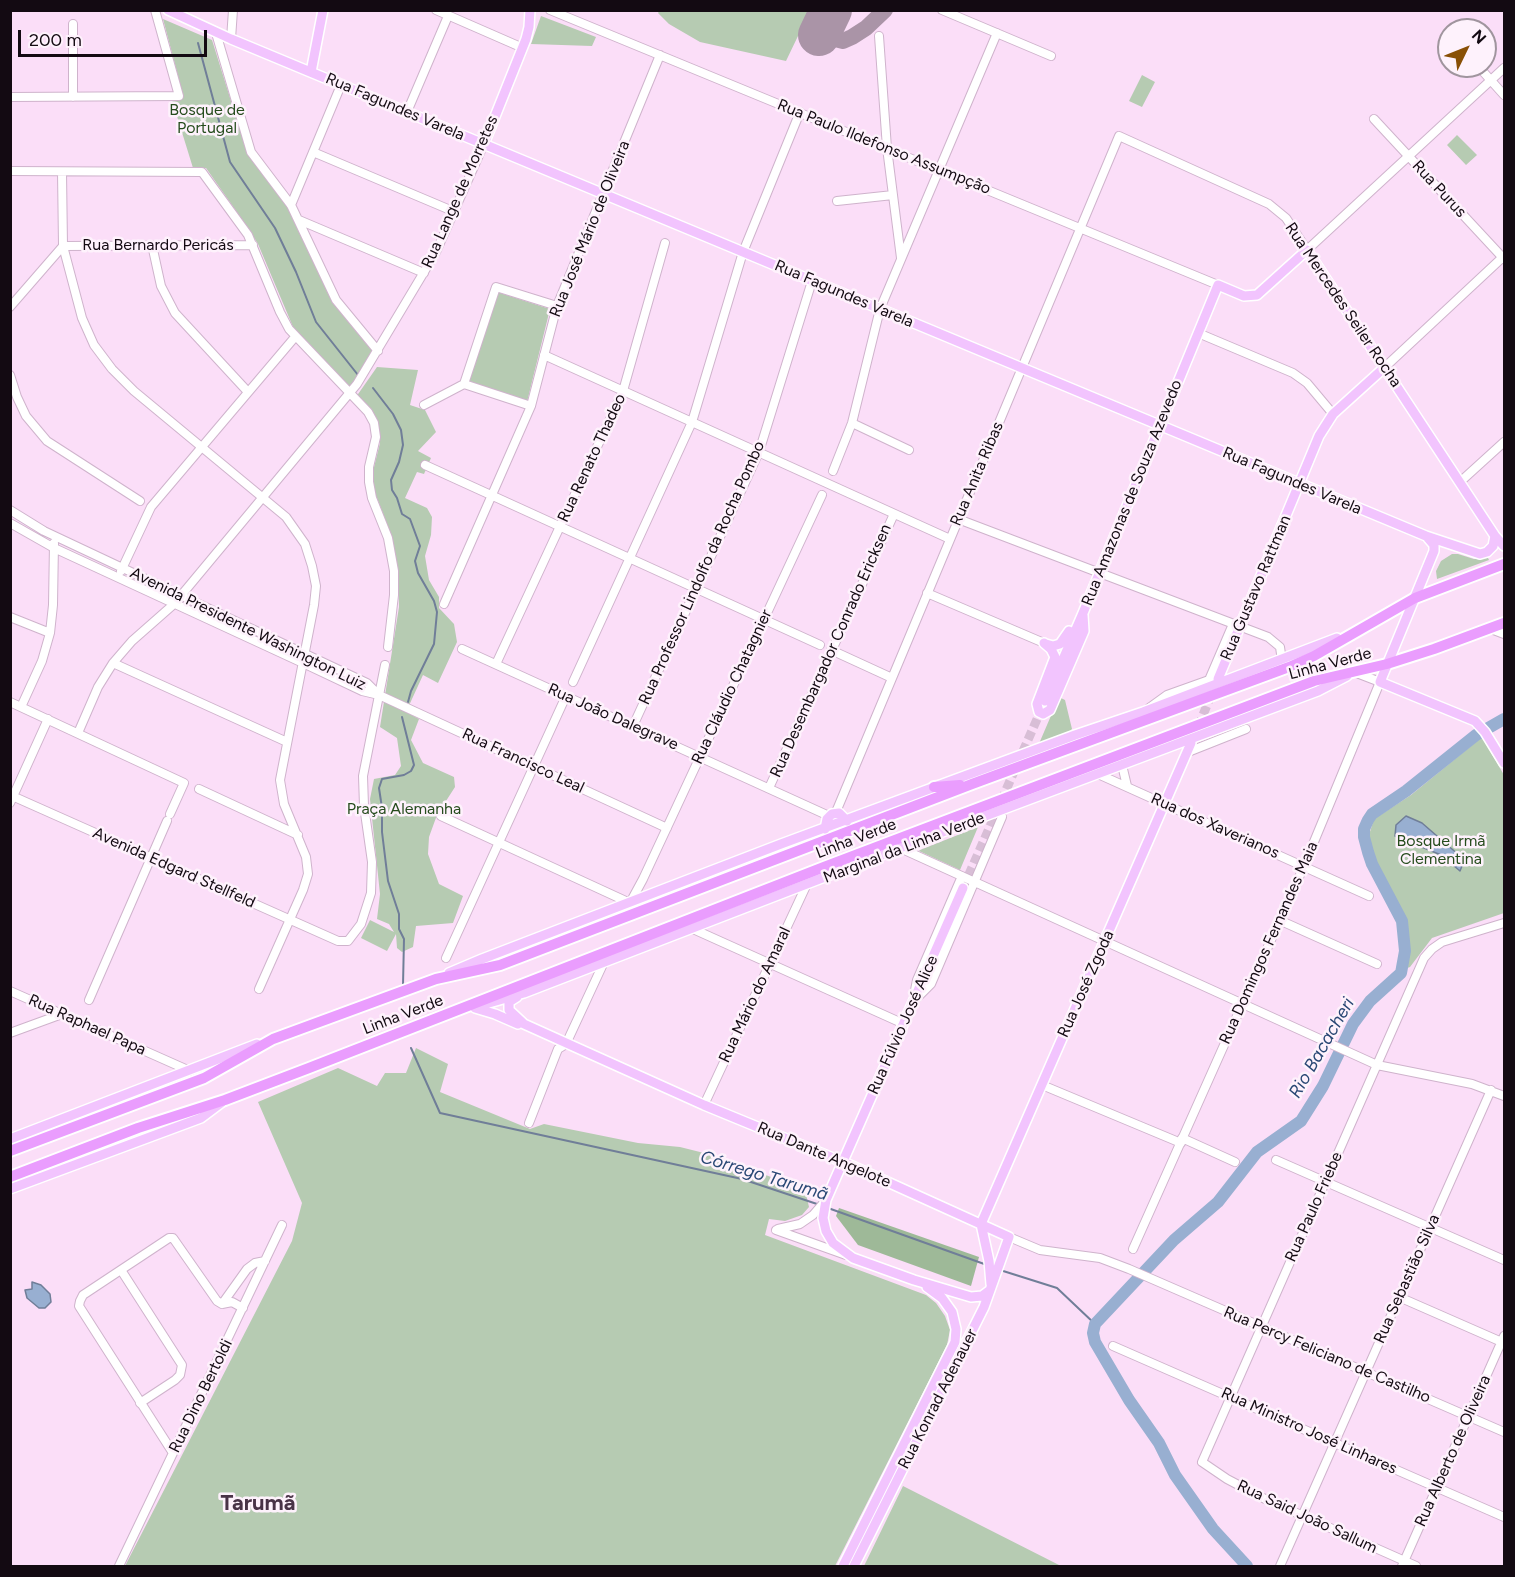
<!DOCTYPE html>
<meta charset="utf-8">
<style>
body{margin:0}
#map{position:relative;width:1515px;height:1577px;overflow:hidden;background:#fbdef8;font-family:Figtree,sans-serif}
canvas{display:block}
.frame{position:absolute;inset:0;border:12px solid #130a12;pointer-events:none}
.north{position:absolute;left:1437px;top:18px;width:60px;height:60px;box-sizing:border-box;background:#fef2fc;border:2px solid #a0959e;border-radius:50%;rotate:47deg;font-size:16px;font-weight:700;line-height:24px;text-align:center;color:#130a12}
.north::after{content:'';display:block;margin:auto;width:21px;height:27px;background:#895006;clip-path:polygon(50% 0,100% 100%,50% 72%,0 100%)}
.scale{position:absolute;left:18px;top:30px;width:189px;height:27px;box-sizing:border-box;border:3px solid #130a12;border-top:0;padding-left:8px;font-size:18px;line-height:21px;white-space:nowrap;color:#130a12;-webkit-text-stroke:4px #fef2fc;paint-order:stroke}
</style>
<div id="map">
<canvas width="1515" height="1577"></canvas>
<div class="frame"></div>
<div class="north">N</div>
<div class="scale">200 m</div>
</div>
<script>
const context = document.querySelector('canvas').getContext('2d');
context.lineJoin = 'round';
function fillPath(path, color) {
  context.fillStyle = color;
  context.fill(path, 'evenodd');
}
function toPath(rows) {
  const path = new Path2D();
  for (const r of rows) {
    path.moveTo(r[0], r[1]);
    for (let i = 2; i < r.length; i += 2) path.lineTo(r[i], r[i + 1]);
  }
  return path;
}
function trace(path, color, width, dash) {
  context.strokeStyle = color;
  context.lineWidth = width;
  context.lineCap = dash ? 'butt' : 'round';
  context.setLineDash(dash || []);
  context.stroke(path);
}
function label(font, color, halo, rows, align = 'center') {
  context.font = font + ' Figtree,sans-serif';
  context.lineWidth = 5;
  context.setLineDash([]);
  context.textBaseline = 'middle';
  context.strokeStyle = halo;
  context.fillStyle = color;
  for (const [text, x, y, turn = 0] of rows) {
    context.save();
    context.translate(x, y);
    context.rotate((+turn || 0) * Math.PI / 180);
    context.textAlign = isNaN(turn) ? turn : align;
    if (halo) context.strokeText(text, 0, 0);
    context.fillText(text, 0, 0);
    context.restore();
  }
}
const green = toPath([
 [660,10,810,10,810,11,786,61,700,42,669,24,658,13],
 [541,16,596,37,592,46,531,44],
 [163,19,212,40,247,152,290,209,336,306,375,352,348,389,296,334,258,244,248,228,206,168,193,168,172,100,177,100,182,96,182,91],
 [1142,75,1155,82,1142,107,1129,101],
 [1457,135,1477,155,1466,165,1447,145],
 [497,292,550,309,527,402,469,382],
 [377,367,418,370,410,405,425,410,436,432,418,451,431,458,424,474,417,472,405,498,427,508,432,517,431,535,425,556,429,580,439,597,439,608,454,624,457,642,438,683,423,675,406,712,419,719,411,740,423,763,454,777,455,787,437,815,429,837,428,854,439,884,463,896,453,923,416,926,413,947,402,952,397,948,396,934,387,951,361,938,370,920,394,932,389,924,377,919,380,894,370,799,374,779,395,775,401,766,397,738,380,727,399,607,398,568,391,534,375,493,373,482,373,471,380,443,379,432,374,418,356,397],
 [1452,554,1458,554,1474,559,1488,558,1489,560,1437,579,1436,571,1441,561],
 [1059,697,1065,700,1072,729,1069,733,1038,746],
 [1482,737,1504,775,1504,913,1432,938,1410,967,1402,970,1406,951,1403,920,1377,865,1368,838,1374,819,1411,795],
 [978,827,960,870,919,851,920,850],
 [416,1048,448,1064,440,1092,530,1129,544,1124,638,1143,680,1147,716,1156,805,1190,809,1207,802,1215,785,1221,769,1219,765,1235,926,1295,936,1303,945,1316,950,1330,947,1345,835,1566,125,1566,292,1241,302,1203,258,1102,338,1068,377,1086,385,1073,406,1073],
 [903,1486,1061,1566,864,1566]
]);
const forest = toPath([
 [839,1208,979,1257,971,1286,858,1245,836,1216]
]);
const water = toPath([
 [1406,816,1422,823,1460,856,1464,861,1460,871,1441,855,1395,836,1396,825,1406,816],
 [32,1282,41,1285,50,1294,51,1302,45,1308,39,1308,27,1298,25,1290,32,1289,32,1282]
]);
const stream = toPath([
 [198,43,230,162,275,228,296,272,316,322,358,375],
 [373,388,393,414,401,430,403,445,399,462,391,480,392,490,397,498,402,514,410,519,420,546,415,561,418,573,434,601,437,612,434,644,411,691,408,702],
 [402,717,414,765,411,771,404,775,382,779,379,788,382,808,382,832,388,881,399,914,399,929,404,939,403,985],
 [411,1048,440,1113,742,1179,820,1205],
 [828,1208,987,1265],
 [1000,1270,1057,1288,1095,1324]
]);
const river = toPath([
 [1247,1566,1213,1529,1175,1475,1159,1443,1129,1400,1095,1342,1093,1333,1095,1324,1174,1240,1218,1202,1257,1152,1301,1121,1323,1086,1353,1024,1370,1001,1401,973,1405,951,1402,921,1372,864,1368,852,1364,837,1364,829,1368,820,1372,814,1406,791,1476,735,1504,719]
]);
const taxiway = toPath([
 [819,35,843,41,852,37,866,28,885,10]
]);
const runway = toPath([
 [819,35,831,10]
]);
const majorTunnel = toPath([
 [1198,727,1212,693],
 [963,888,1045,701]
]);
const minor = toPath([
 [436,10,523,48],
 [550,10,1218,285],
 [942,10,1051,56],
 [216,33,251,152,291,205,336,300,378,351],
 [879,36,887,148,901,258],
 [231,39,233,10],
 [1478,66,1504,95],
 [10,97,179,96,155,10],
 [73,97,73,24],
 [407,112,448,16],
 [1374,119,1504,259],
 [313,152,455,212],
 [10,171,202,172,248,235,280,312,289,329,368,412,374,423,376,437,369,467,369,482,372,498,388,538,394,571,394,595,388,647],
 [62,172,63,246,82,318,94,345,112,369,134,391,286,517,305,544,312,566,316,586,314,605,280,780,284,804,306,857,308,874,303,890,259,989],
 [837,201,893,195],
 [291,205,341,85],
 [299,220,424,273],
 [152,245,161,286,175,313,248,392],
 [10,307,63,246,253,245],
 [1198,333,1293,373,1307,383,1333,414],
 [544,355,950,539],
 [1385,367,1504,256],
 [10,375,17,397,26,416,47,441,140,501],
 [464,384,496,287,557,306],
 [424,405,464,384,531,406],
 [852,423,909,450],
 [425,465,820,645],
 [833,471,852,423,880,309,997,33],
 [1460,482,1504,442],
 [10,510,44,531,367,683,378,694],
 [958,519,1268,637,1280,647,1282,661],
 [10,523,54,548,303,663,362,691,379,695,667,828],
 [121,571,151,507,295,337],
 [927,593,1044,643],
 [444,604,531,406,557,306,660,55],
 [10,617,50,633],
 [1491,629,1504,634],
 [462,649,829,816],
 [831,650,892,678],
 [113,663,287,742],
 [496,664,623,391,665,243],
 [573,682,692,422,743,252,800,112],
 [10,702,184,783,170,814],
 [21,707,42,661,50,633,53,605,54,543],
 [1149,708,1167,695,1209,680,1233,624],
 [633,726,759,452,812,281],
 [78,733,98,687,113,663,132,641,174,604,357,384,436,252,484,144],
 [1188,752,1246,729],
 [1122,765,1127,786],
 [1098,774,1369,896],
 [769,788,894,514],
 [199,789,298,835],
 [10,795,338,941,348,941,361,924,371,893,372,862,364,806,363,776,385,665],
 [10,803,48,719],
 [836,812,1119,136,1269,204,1286,218,1307,250,1504,68],
 [441,816,630,903,643,879,822,495],
 [900,848,1377,1065,1472,1084,1504,1096],
 [1279,920,1377,964],
 [693,929,904,1024],
 [446,958,566,696],
 [10,991,190,1071],
 [914,995,917,980,962,876],
 [89,1000,167,821],
 [914,1001,931,984,1002,817],
 [10,1033,62,1014],
 [1042,1085,1181,1143],
 [704,1105,806,886],
 [529,1123,558,1049,566,1044,604,962],
 [1182,1138,1235,1162],
 [1276,1160,1504,1260],
 [778,1229,800,1224,813,1215,826,1200],
 [776,1230,846,1255],
 [1009,1237,1040,1250,1100,1258,1129,1269,1504,1432],
 [1133,1249,1304,866,1380,682,1354,672],
 [121,1270,182,1365,180,1375,175,1380,140,1403],
 [1399,1297,1504,1343],
 [222,1304,247,1269,255,1263,265,1261],
 [1113,1346,1504,1517],
 [173,1453,79,1306,80,1301,83,1295,169,1238,173,1238,217,1301,222,1304,232,1302,243,1308],
 [119,1566,282,1225],
 [1280,1566,1491,1090],
 [1402,1566,1504,1336],
 [1416,1566,1265,1499,1227,1479,1202,1462,1424,958,1432,949,1442,942,1504,923]
]);
const major = toPath([
 [168,10,231,39,1426,536,1480,554,1487,552,1493,546,1495,536],
 [311,72,323,10],
 [484,144,526,39,529,27,530,10],
 [1428,538,1434,545,1434,551,1380,682,1475,721,1485,732,1504,763],
 [1044,643,1051,649,1055,657,1037,704,1039,712,1043,714,1050,710,1084,631,1083,615],
 [1046,644,1053,646,1060,644,1069,631],
 [1218,679,1319,436,1333,414,1385,367],
 [1045,701,1083,613,1218,285,1244,296,1257,295,1307,250,1495,536,1504,546],
 [825,829,827,819,832,814,839,813,847,821],
 [963,888,826,1200,823,1218,826,1231,833,1243,853,1258,914,1280,971,1297,982,1296,990,1290],
 [449,973,482,959,781,844,1075,735,1143,712,1337,638],
 [517,997,509,1002,509,1010,524,1024,704,1105,850,1165,1009,1237,984,1307,854,1566],
 [482,1005,524,993,900,848,1318,691,1347,676],
 [475,1008,495,1014,518,1024],
 [10,1139,257,1044],
 [10,1189,201,1118,221,1103],
 [981,1224,1191,743],
 [981,1224,989,1261,991,1284],
 [843,1566,955,1342,956,1329,952,1312,942,1298,927,1287]
]);
const highway = toPath([
 [934,787,960,785],
 [842,864,869,861],
 [10,1151,204,1078,273,1039,436,979,500,965,972,784,1289,667,1314,656,1415,598,1504,564],
 [10,1177,138,1128,225,1100,309,1068,824,867,1314,681,1387,664,1434,649,1504,623]
]);
const streetNames = [
 ["Rua Fagundes Varela",395,107,23],
 ["Rua Paulo Ildefonso Assumpção",884,147,22],
 ["Rua Purus",1439,189,47],
 ["Rua Lange de Morretes",460,192,-66],
 ["Rua José Mário de Oliveira",590,229,-68],
 ["Rua Bernardo Pericás",158,245],
 ["Rua Fagundes Varela",844,294,23],
 ["Rua Mercedes Seiler Rocha",1343,305,56],
 ["Rua Renato Thadeo",592,458,-65],
 ["Rua Anita Ribas",977,474,-67],
 ["Rua Fagundes Varela",1292,481,23],
 ["Rua Amazonas de Souza Azevedo",1132,493,-68],
 ["Rua Professor Lindolfo da Rocha Pombo",702,573,-66],
 ["Rua Gustavo Rattman",1256,588,-67],
 ["Avenida Presidente Washington Luiz",248,629,26],
 ["Rua Desembargador Conrado Ericksen",831,651,-66],
 ["Linha Verde",1330,664,-15],
 ["Rua Cláudio Chatagnier",732,687,-65],
 ["Rua João Dalegrave",613,717,24],
 ["Rua Francisco Leal",523,761,25],
 ["Rua dos Xaverianos",1215,826,24],
 ["Linha Verde",856,839,-21],
 ["Marginal da Linha Verde",904,848,-21],
 ["Avenida Edgard Stellfeld",174,868,24],
 ["Rua Domingos Fernandes Maia",1269,943,-66],
 ["Rua José Zgoda",1086,984,-66],
 ["Rua Mário do Amaral",755,995,-65],
 ["Linha Verde",403,1015,-21],
 ["Rua Raphael Papa",87,1025,24],
 ["Rua Fúlvio José Alice",903,1025,-66],
 ["Rua Dante Angelote",824,1155,23],
 ["Rua Paulo Friebe",1314,1207,-66],
 ["Rua Sebastião Silva",1407,1279,-66],
 ["Rua Percy Feliciano de Castilho",1327,1355,23],
 ["Rua Dino Bertoldi",201,1396,-64],
 ["Rua Konrad Adenauer",938,1399,-63],
 ["Rua Ministro José Linhares",1309,1431,24],
 ["Rua Alberto de Oliveira",1453,1451,-66],
 ["Rua Said João Sallum",1307,1517,25]
];
const parkNames = [
 ["Bosque de",207,110],
 ["Portugal",207,128],
 ["Praça Alemanha",404,809],
 ["Bosque Irmã",1441,841],
 ["Clementina",1441,859]
];
const waterNames = [
 ["Rio Bacacheri",1322,1048,-60],
 ["Córrego Tarumã",764,1176,17]
];
const districtNames = [
 ["Tarumã",258,1504]
];
fillPath(green, '#b6cbb2');
fillPath(forest, '#9eb998');
fillPath(water, '#98afd1');
trace(water, '#707e98', 1.5);
trace(stream, '#707e98', 2);
trace(river, '#98afd1', 12);
trace(taxiway, '#aa94a7', 16);
trace(runway, '#aa94a7', 42);
trace(majorTunnel, '#d8bed6', 9, [9, 4.5]);
trace(minor, '#cfb3cc', 10);
trace(major, '#fff', 12);
trace(highway, '#fff', 14);
trace(minor, '#fff', 8);
trace(major, '#f2c4fe', 9);
trace(highway, '#ea9dfe', 10);
label('16px', '#130a12', '#fef2fc', streetNames);
label('16px', '#264c1d', '#fef2fc', parkNames);
label('italic 18px', '#2a4875', '#fef2fc', waterNames);
label('bold 22px', '#493347', '#fef2fc', districtNames);
</script>
